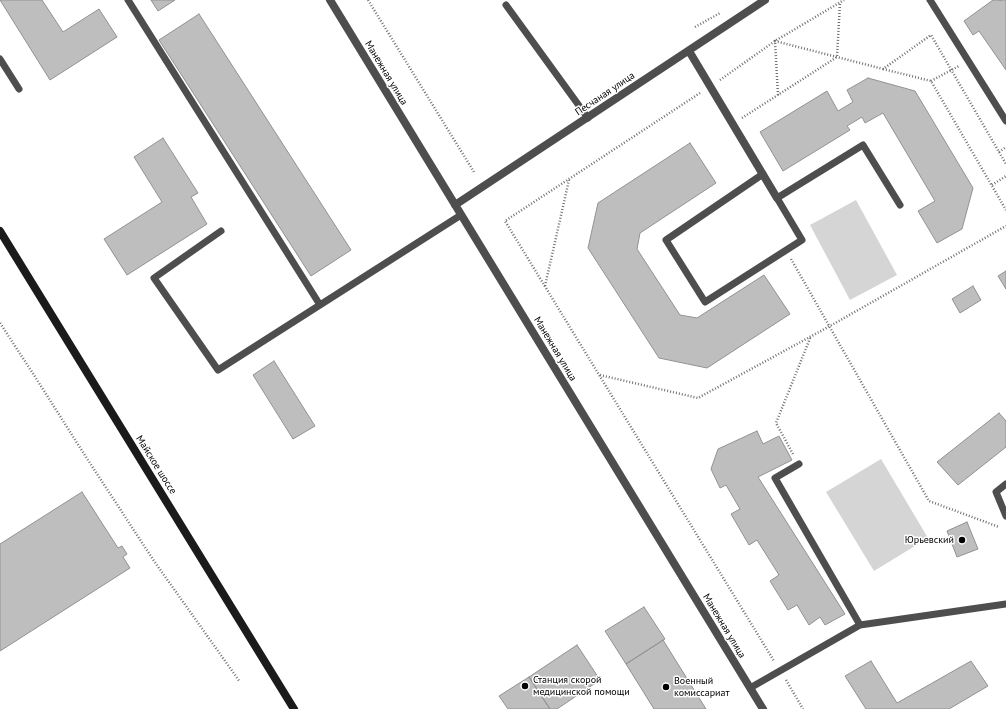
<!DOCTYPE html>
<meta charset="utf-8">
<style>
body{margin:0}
canvas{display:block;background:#fff}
</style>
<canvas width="1006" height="709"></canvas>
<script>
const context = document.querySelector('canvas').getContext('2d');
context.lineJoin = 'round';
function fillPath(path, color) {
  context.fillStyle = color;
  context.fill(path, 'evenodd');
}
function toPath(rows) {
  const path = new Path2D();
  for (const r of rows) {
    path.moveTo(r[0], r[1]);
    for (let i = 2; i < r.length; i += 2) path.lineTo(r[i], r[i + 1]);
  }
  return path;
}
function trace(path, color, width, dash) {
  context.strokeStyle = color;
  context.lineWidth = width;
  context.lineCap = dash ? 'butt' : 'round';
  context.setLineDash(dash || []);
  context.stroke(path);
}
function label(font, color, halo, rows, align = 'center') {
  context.font = font + ' "PT Sans",sans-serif';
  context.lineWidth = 3;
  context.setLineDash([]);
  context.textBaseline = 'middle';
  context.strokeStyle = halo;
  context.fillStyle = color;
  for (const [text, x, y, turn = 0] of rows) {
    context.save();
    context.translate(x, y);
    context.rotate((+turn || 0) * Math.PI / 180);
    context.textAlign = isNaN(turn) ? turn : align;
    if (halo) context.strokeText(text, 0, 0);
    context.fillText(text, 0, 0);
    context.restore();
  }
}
const green = toPath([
 [856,200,897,275,850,300,810,225],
 [881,459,928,538,874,571,826,492]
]);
const building = toPath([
 [0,0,42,0,63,32,99,9,117,37,50,80,0,0],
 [151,0,175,0,158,11,151,0],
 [993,0,1000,0,1000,1,1002,0,1006,0,1006,70,979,31,973,35,964,21,993,0],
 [199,14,351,250,311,276,159,40,199,14],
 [868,78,915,91,973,188,962,229,937,243,918,211,935,201,883,113,865,123,862,117,847,126,850,130,783,171,760,132,827,91,838,111,853,102,847,90,868,78],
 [163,138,198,193,191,197,207,224,127,275,104,239,162,202,134,157,163,138],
 [690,143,716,183,640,233,637,249,680,315,697,318,764,275,790,314,707,368,659,358,588,248,598,203,690,143],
 [1006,271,1006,289,998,276,1006,271],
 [973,286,981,300,960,313,952,299,973,286],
 [274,361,315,426,293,439,253,375,274,361],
 [999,413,1006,421,1006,447,958,485,937,462,999,413],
 [757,431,763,444,779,436,792,460,758,477,845,614,825,625,820,617,809,625,797,605,788,610,770,581,779,575,757,540,749,545,731,514,740,509,726,485,720,488,711,469,718,449,757,431],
 [82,492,118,548,122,546,127,554,123,557,130,568,0,651,0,544,82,492],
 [967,522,978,549,957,557,947,531,967,522],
 [644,607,665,639,626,664,605,631,644,607],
 [663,640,706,709,654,709,626,664,663,640],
 [577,645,600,680,557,709,550,709,529,677,577,645],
 [871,661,897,703,971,661,988,686,949,709,866,709,845,676,871,661],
 [529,677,550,709,508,709,499,696,529,677]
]);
const path = toPath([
 [368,0,474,172],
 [695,27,720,13],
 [883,69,931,81,1006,210],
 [720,80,775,41,844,0],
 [931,81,959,66],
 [700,93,505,221,774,661],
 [778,95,775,41,883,69,931,35,1006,164],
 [742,118,837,57,840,3],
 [999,152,1006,147],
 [992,185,1006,176],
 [791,259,929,501,999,527],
 [545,286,569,180],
 [0,323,32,372,86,457,154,561,240,682],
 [600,375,698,398,830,326,1006,226],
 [793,454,776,423,811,336],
 [786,680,803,709]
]);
const lane = toPath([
 [128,0,320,305],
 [930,0,1006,121],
 [506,5,588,118],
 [0,59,19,89],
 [763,174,666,240,705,302,802,240,777,198,863,145,900,205],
 [221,231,154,278,218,370,461,215],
 [1006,484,996,492,1006,516],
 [860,625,1006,604],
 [750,688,860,625,775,478,799,464]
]);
const street = toPath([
 [330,0,763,709],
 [689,51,777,198],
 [455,205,765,0]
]);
const secondary = toPath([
 [0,231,294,709]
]);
const markers = [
 [962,540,4,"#000"],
 [525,686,4,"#000"],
 [666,687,4,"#000"]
];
const streetNames = [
 ["Манежная улица",386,73,59],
 ["Песчаная улица",605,94,-34],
 ["Манежная улица",555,349,59],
 ["Майское шоссе",156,465,58],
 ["Манежная улица",724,626,59]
];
const poiNames = [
 ["Юрьевский",954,540,"right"],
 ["Станция скорой",533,680],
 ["медицинской помощи",533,692],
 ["Военный",674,681],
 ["комиссариат",674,693]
];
fillPath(green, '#d5d5d5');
fillPath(building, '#bebebe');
trace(building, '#929292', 1);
trace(path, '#707070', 2.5, [1, 2]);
trace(lane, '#4e4e4e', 7);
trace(street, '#4e4e4e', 8);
trace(secondary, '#1b1b1b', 8);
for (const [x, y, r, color] of markers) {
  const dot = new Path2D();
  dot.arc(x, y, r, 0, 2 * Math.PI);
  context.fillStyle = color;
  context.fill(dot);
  trace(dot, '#fff', 1.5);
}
label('10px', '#000', '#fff', streetNames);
label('10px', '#000', '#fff', poiNames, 'left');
</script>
